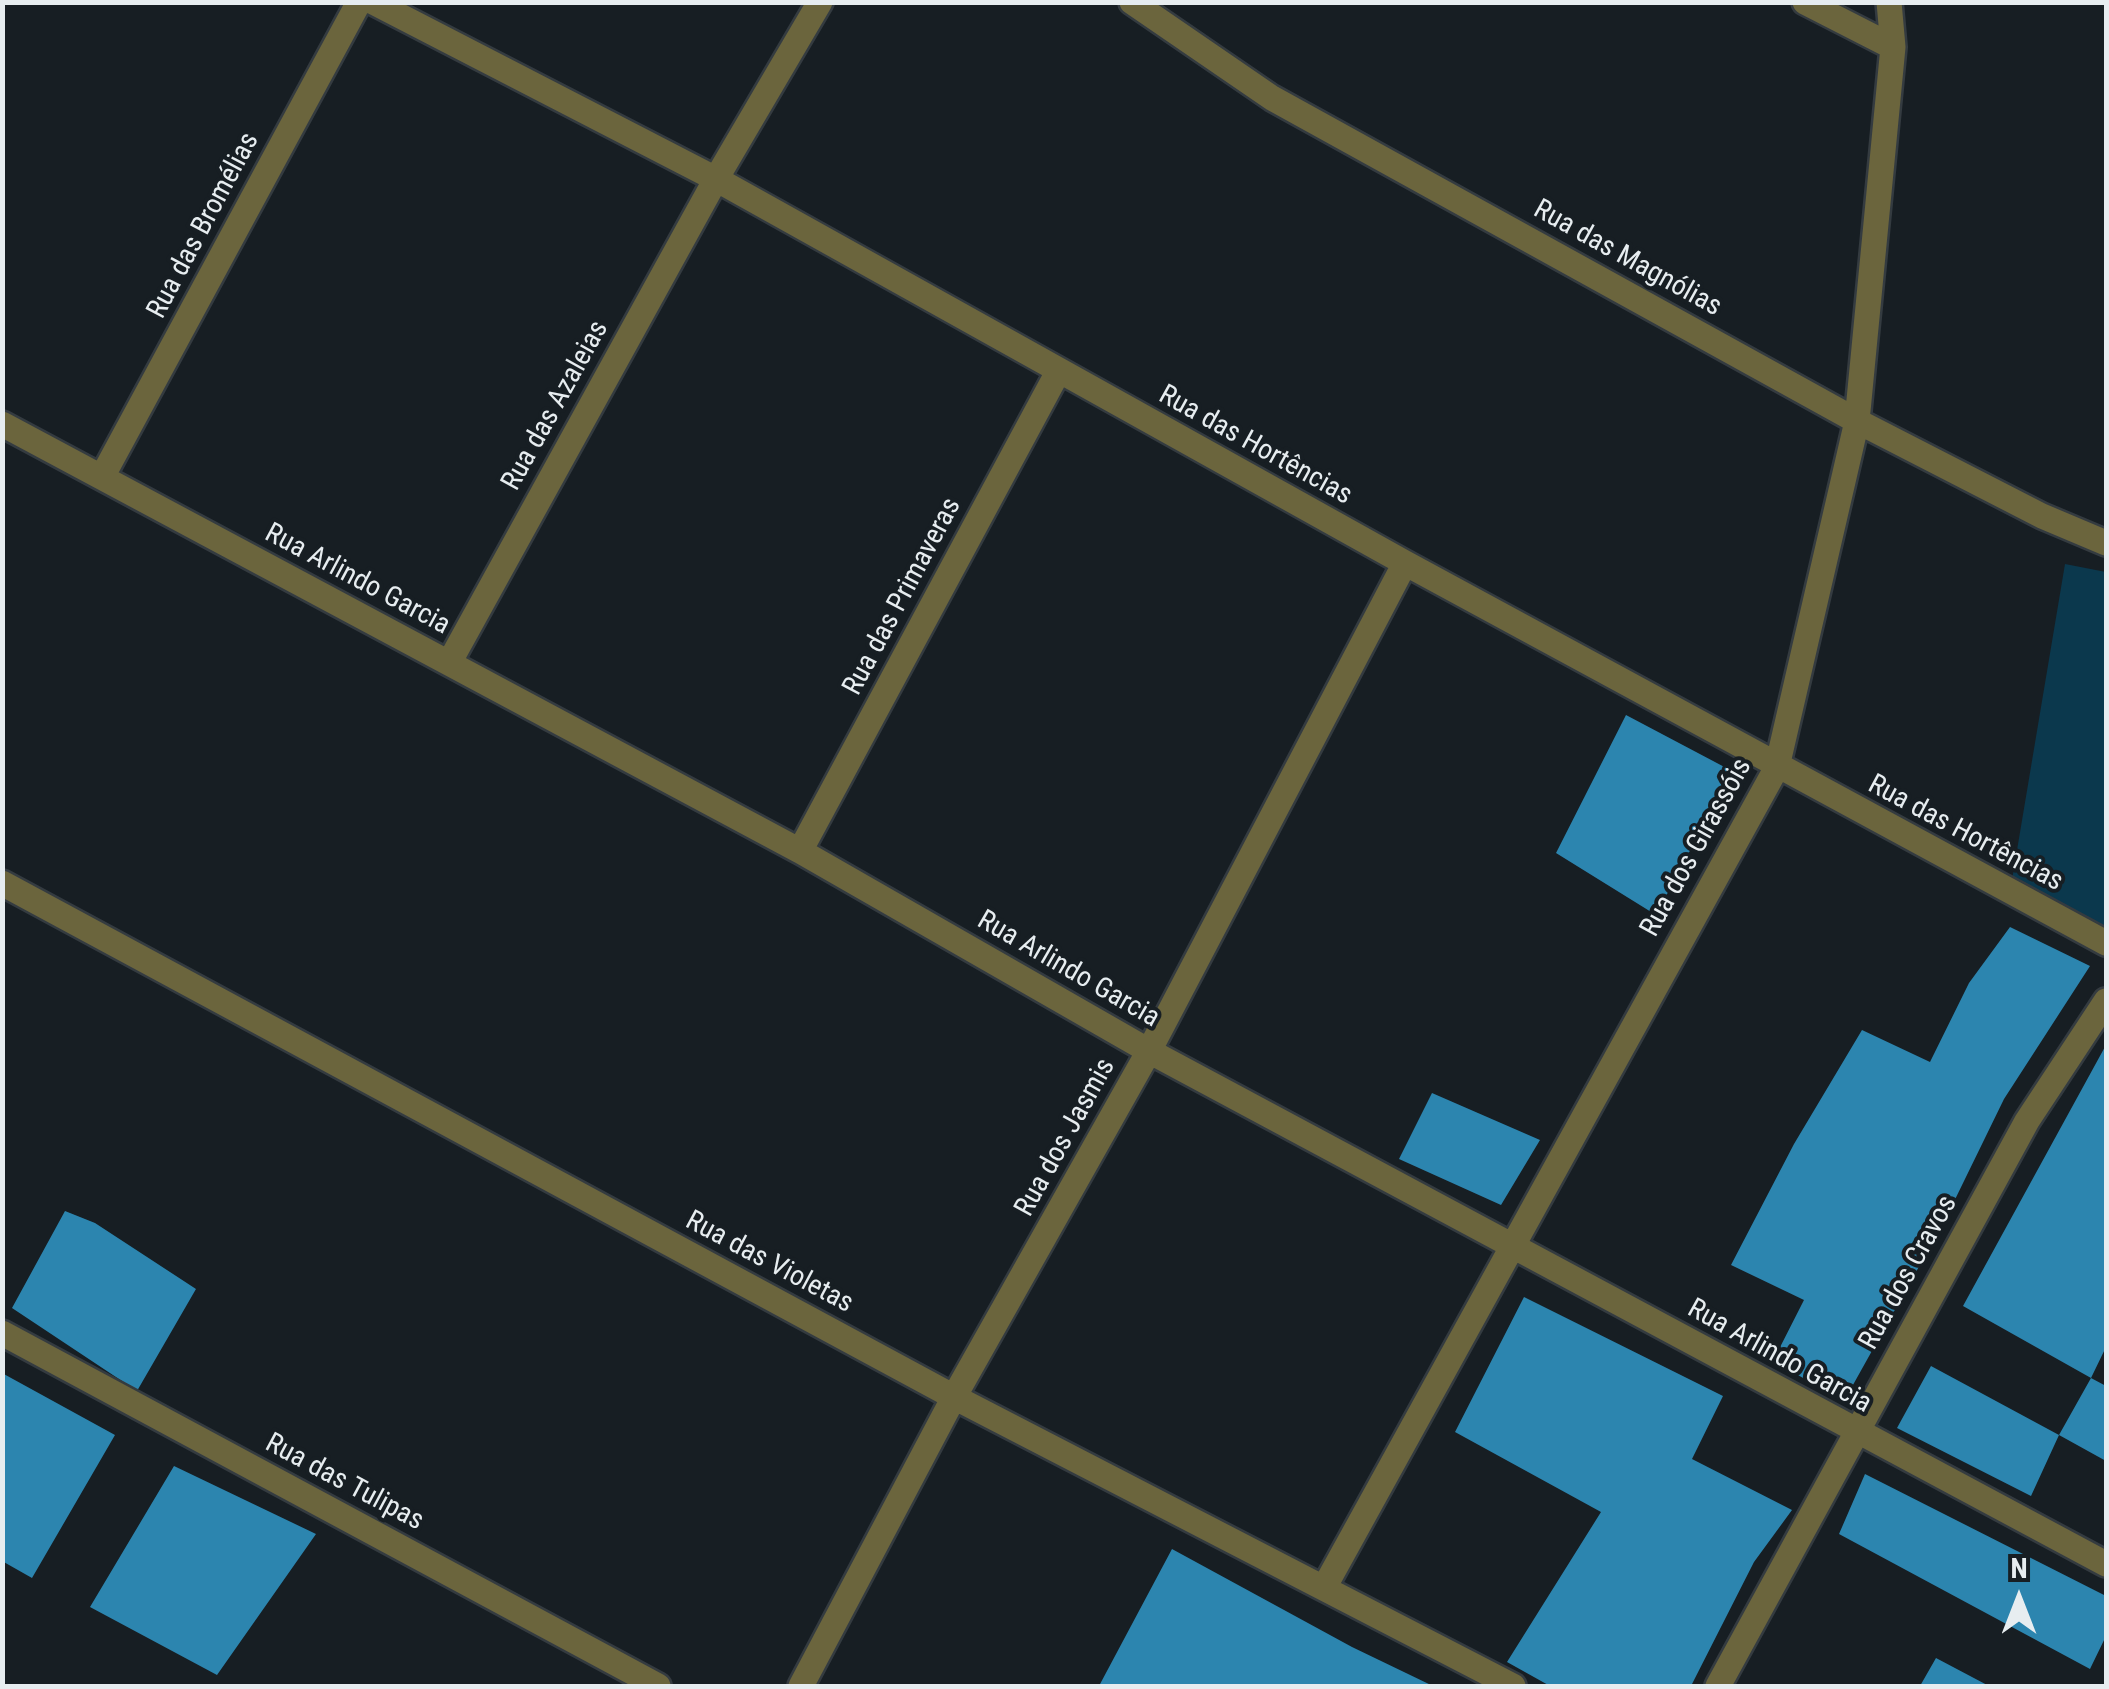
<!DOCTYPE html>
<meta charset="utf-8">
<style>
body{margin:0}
#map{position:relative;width:2109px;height:1689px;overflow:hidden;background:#171e23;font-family:"Roboto Condensed",sans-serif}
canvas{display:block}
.frame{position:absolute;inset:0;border:5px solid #e7edf0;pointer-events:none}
.north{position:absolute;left:1969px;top:1549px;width:100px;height:100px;-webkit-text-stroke:8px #171e23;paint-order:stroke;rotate:0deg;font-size:28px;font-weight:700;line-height:40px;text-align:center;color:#e7edf0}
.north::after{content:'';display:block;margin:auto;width:35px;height:45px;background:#e7edf0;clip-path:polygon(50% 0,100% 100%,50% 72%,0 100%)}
</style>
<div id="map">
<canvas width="2109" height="1689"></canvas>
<div class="frame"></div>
<div class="north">N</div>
</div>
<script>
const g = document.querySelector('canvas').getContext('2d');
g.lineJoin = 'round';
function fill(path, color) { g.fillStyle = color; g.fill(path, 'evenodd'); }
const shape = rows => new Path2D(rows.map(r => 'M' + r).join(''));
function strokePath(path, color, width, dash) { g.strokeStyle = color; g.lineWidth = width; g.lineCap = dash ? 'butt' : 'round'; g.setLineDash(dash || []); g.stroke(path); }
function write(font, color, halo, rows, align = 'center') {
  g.font = font + ' "Roboto Condensed",sans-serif'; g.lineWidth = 8; g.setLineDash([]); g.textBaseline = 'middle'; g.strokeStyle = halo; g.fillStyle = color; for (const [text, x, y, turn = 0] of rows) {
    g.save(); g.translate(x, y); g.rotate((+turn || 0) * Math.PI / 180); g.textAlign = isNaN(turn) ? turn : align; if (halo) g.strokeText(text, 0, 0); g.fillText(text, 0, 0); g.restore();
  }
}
fill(shape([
 [2065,564,2106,572,2106,932,2012,880]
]), '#0b384d');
fill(shape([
 [1626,715,1732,771,1656,915,1556,853],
 [2010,927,2090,966,2004,1099,1945,1220,1844,1401,1773,1361,1804,1300,1731,1265,1794,1144,1862,1030,1930,1062,1969,983],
 [2106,1045,2106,1347,2091,1378,1963,1306],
 [1432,1093,1540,1140,1501,1205,1399,1159],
 [65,1211,95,1223,196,1289,137,1391,12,1308],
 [1524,1297,1723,1396,1692,1459,1792,1510,1754,1562,1691,1686,1550,1686,1507,1662,1601,1512,1455,1432],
 [1931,1366,2059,1435,2031,1496,1897,1428],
 [2,1373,115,1435,32,1578,2,1561],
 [2091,1378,2106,1386,2106,1461,2059,1435],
 [174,1466,316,1534,217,1675,90,1607],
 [1865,1474,2106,1596,2106,1636,2090,1669,1839,1534],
 [1172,1549,1352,1647,1433,1686,1099,1686],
 [1936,1658,1989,1686,1920,1686]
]), '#2c85af');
const minor = shape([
 [373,2,716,179,1405,563,2106,943],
 [1132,2,1272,98,1857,421,2042,516,2106,543],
 [1805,2,1893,47],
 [2,424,800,851,1149,1051,2106,1564],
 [102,477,359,2],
 [449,663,716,179,820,2],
 [800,851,1058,372],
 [2,883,954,1397,1513,1686],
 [2,1333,658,1686],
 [1325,1586,1777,767,1857,421,1893,47,1889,2],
 [801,1686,954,1397,1149,1051,1405,563],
 [1718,1686,2027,1121,2106,1001]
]);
strokePath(minor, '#343b40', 30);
strokePath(minor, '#6b653d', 25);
write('28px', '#e7edf0', '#171e23', [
 ["Rua das Bromélias",204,226,-62],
 ["Rua das Magnólias",1627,259,29],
 ["Rua das Azaleias",556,406,-61],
 ["Rua das Hortências",1255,446,29],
 ["Rua Arlindo Garcia",357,580,28],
 ["Rua das Primaveras",903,597,-62],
 ["Rua das Hortências",1965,834,28],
 ["Rua dos Girassóis",1697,848,-61],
 ["Rua Arlindo Garcia",1068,970,30],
 ["Rua dos Jasmis",1066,1138,-61],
 ["Rua das Violetas",769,1263,28],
 ["Rua dos Cravos",1909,1273,-61],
 ["Rua Arlindo Garcia",1779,1357,29],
 ["Rua das Tulipas",344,1483,28]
]);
</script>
